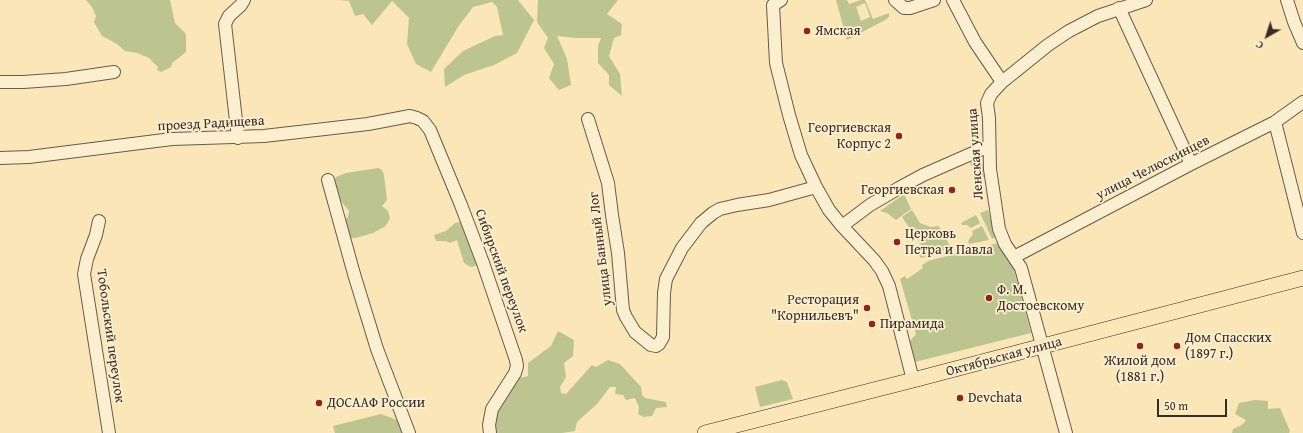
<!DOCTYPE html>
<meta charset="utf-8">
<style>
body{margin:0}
#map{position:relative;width:1303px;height:433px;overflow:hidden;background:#fae6b7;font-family:"Gentium Book Plus",serif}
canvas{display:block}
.north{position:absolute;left:1247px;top:16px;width:40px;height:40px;-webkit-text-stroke:3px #fcefd0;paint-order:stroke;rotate:219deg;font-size:11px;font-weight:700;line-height:16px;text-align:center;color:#372c26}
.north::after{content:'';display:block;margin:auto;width:14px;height:18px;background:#372c26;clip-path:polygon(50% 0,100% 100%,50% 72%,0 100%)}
.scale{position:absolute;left:1157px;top:399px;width:70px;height:18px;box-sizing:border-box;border:2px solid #372c26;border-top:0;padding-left:5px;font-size:12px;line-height:14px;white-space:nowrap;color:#372c26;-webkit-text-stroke:3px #fcefd0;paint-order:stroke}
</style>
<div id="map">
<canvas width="1303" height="433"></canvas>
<div class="north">С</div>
<div class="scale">50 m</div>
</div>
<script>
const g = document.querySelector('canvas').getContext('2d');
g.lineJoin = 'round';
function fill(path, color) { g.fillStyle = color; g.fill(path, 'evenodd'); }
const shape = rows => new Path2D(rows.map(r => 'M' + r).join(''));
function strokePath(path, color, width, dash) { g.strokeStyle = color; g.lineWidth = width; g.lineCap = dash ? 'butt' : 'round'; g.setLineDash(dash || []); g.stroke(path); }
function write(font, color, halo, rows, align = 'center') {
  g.font = font + ' "Gentium Book Plus",serif'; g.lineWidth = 3.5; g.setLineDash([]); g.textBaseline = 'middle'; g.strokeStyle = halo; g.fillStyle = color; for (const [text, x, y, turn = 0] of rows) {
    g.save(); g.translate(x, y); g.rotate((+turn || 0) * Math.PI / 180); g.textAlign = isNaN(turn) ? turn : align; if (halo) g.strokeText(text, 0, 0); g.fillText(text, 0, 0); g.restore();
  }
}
fill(shape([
 [86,0,170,0,175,23,186,34,186,52,172,63,171,67,161,72,157,70,158,67,149,58,137,53,125,51,117,44,102,36,94,22,96,16,92,7],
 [339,0,518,0,534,20,517,53,494,65,464,75,445,87,444,69,463,51,495,36,503,35,497,7,492,2,473,7,458,27,431,72,416,64,407,44,409,18,392,1,372,25,363,14,355,16,349,1],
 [538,0,618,0,607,14,622,24,621,35,614,38,609,56,620,74,622,96,609,85,609,75,598,63,598,46,601,38,575,38,557,36,567,59,571,85,559,90,549,78,554,64,544,48,548,38,537,22],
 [836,0,847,0,849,4,861,0,865,0,873,19,889,13,889,16,887,19,847,40],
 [865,3,870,17,861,21,856,7],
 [979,159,982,162,984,177,978,179,970,163],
 [378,168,382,170,384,175,387,200,382,206,388,211,390,218,387,224,384,227,373,233,356,238,352,238,348,236,343,221,348,217,349,211,336,195,332,182,336,177,346,173],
 [904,194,911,209,896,220,887,213,880,211],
 [912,210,920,223,931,227,938,226,941,229,951,248,921,258,916,251,922,246,902,217],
 [988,210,996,237,992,239,980,213],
 [976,215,980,223,971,228,967,225,962,225,961,223],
 [463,221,469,243,479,265,471,267,464,263,457,240,450,243,446,241,436,241,434,235,446,231,455,223],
 [982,226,989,240,969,244,968,241,973,234,972,231],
 [998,243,1001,249,1013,266,1031,333,915,362,910,341,916,334,900,279,905,276,907,279,923,268,922,265,928,261],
 [558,331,574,340,573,356,564,363,566,377,560,387,561,393,566,394,592,365,596,367,608,360,620,364,641,387,642,395,645,398,666,402,667,407,656,408,652,416,643,417,638,414,639,407,635,398,626,400,623,395,615,394,616,387,610,387,597,404,577,422,575,431,562,433,494,433,492,419,519,378,528,376,528,363,551,346],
 [782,380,787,382,793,399,760,407,755,387],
 [1255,400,1268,401,1268,409,1280,408,1290,431,1289,433,1232,433,1233,429,1242,425,1246,420,1235,414,1239,403],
 [381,414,400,421,404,433,335,433,333,426]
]), '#bcc58f');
const minor = shape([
 [781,0,773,5,776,63,789,115,801,155,816,187,829,210,842,226,874,260,882,271,889,286,913,380],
 [895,0,904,8,910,8,934,0],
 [953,0,975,42,1002,82],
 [1287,0,1294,22,1303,43],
 [1119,8,1191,164],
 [0,82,23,82,66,79,114,72],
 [588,119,608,183,612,215,618,253,623,310,626,317,635,332,651,345,656,346,659,344,663,337,664,293,666,279,682,248,701,223,713,213,720,209,737,205,769,200,816,187],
 [1275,122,1303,233],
 [238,138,225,24,229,16,241,5,244,0],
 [0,158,29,157,172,139,264,136,368,124,410,116,417,118,423,121,430,130,461,205,483,263,516,360,517,366,515,373,492,409,489,425,490,433],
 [328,180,354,274,377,349,409,433],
 [99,221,96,235,87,259,84,274,109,433],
 [842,226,870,205,899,188,923,175,989,146],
 [1014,257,1191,164,1275,122,1303,102],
 [1066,433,1021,268,1005,244,999,229,990,169,989,118,987,103,991,94,1002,82,1048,45,1069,31,1098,16,1146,0]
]);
const major = shape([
 [705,433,913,380,1303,278]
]);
strokePath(minor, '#685a4a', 14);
strokePath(major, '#372c26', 16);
strokePath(minor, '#fcefd0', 12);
strokePath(major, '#fae6b7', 15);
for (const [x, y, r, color] of [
 [807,31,4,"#8f2418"],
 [899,136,4,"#8f2418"],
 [952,190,4,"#8f2418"],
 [897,242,4,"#8f2418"],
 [989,298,4,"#8f2418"],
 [867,308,4,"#8f2418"],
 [872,324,4,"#8f2418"],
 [1140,346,4,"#8f2418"],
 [1177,346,4,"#8f2418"],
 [960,398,4,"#8f2418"],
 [319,403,4,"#8f2418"]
]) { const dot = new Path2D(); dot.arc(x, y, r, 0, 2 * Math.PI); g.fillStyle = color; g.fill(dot); strokePath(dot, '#fcefd0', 1.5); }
write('14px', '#372c26', '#fcefd0', [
 ["Ямская",815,31],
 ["Георгиевская",891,128,"right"],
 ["Корпус 2",891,144,"right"],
 ["Георгиевская",944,190,"right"],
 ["Церковь",905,234],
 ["Петра и Павла",905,250],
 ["Ф. М.",997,290],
 ["Достоевскому",997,306],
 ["Ресторация",859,300,"right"],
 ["\"Корнильевъ\"",859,316,"right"],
 ["Пирамида",880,324],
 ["Дом Спасских",1185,338],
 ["(1897 г.)",1185,354],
 ["Жилой дом",1140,361,"center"],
 ["(1881 г.)",1140,377,"center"],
 ["Devchata",968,398],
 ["ДОСААФ России",327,403]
], 'left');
write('14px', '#372c26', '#fcefd0', [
 ["проезд Радищева",211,124,-3],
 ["Ленская улица",976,154,-94],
 ["улица Челюскинцев",1153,168,-27],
 ["улица Банный Лог",601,249,-97],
 ["Сибирский переулок",501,271,70],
 ["Тобольский переулок",110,336,82],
 ["Октябрьская улица",1004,357,-15]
]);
</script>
